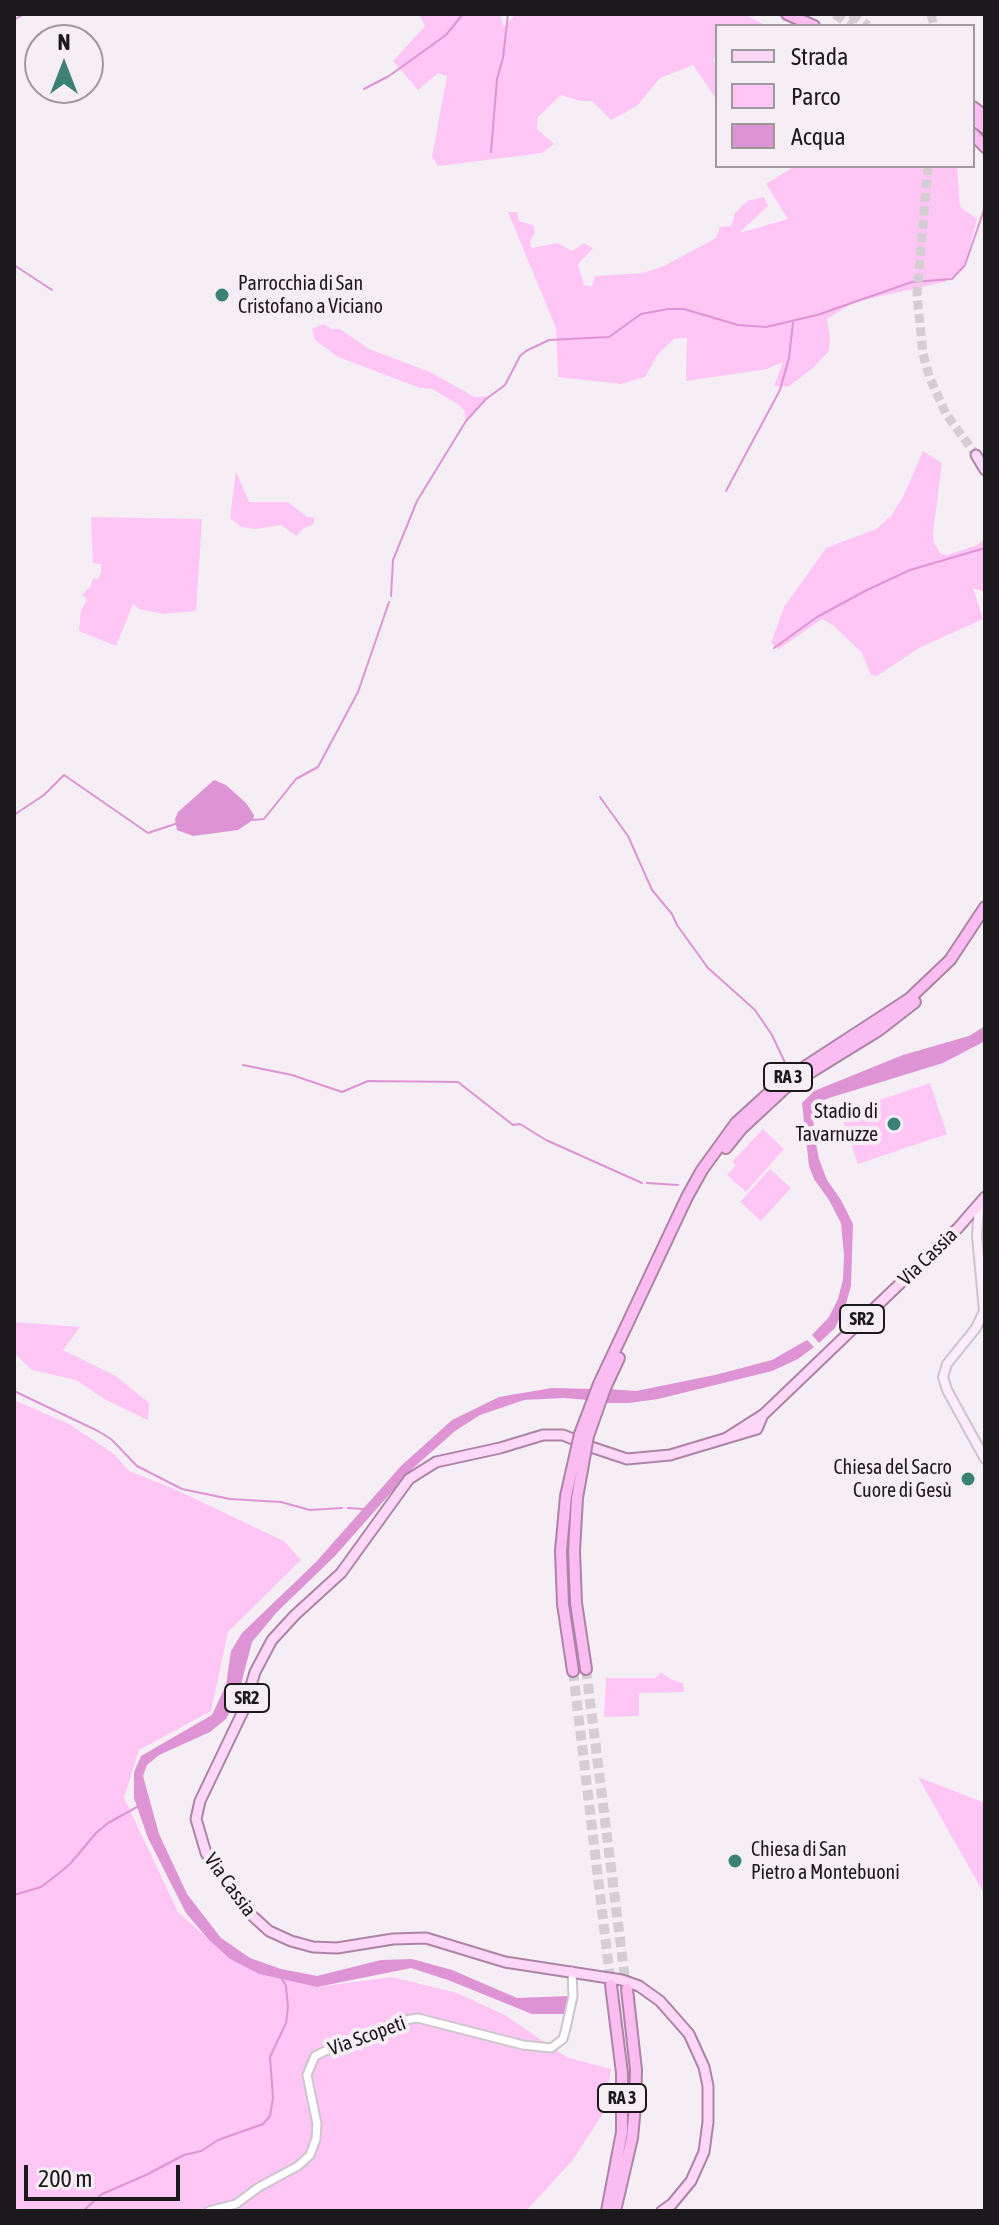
<!DOCTYPE html>
<meta charset="utf-8">
<style>
body{margin:0}
#map{position:relative;width:999px;height:2225px;overflow:hidden;background:#f5eef4;font-family:"Asap Condensed",sans-serif}
canvas{display:block}
.frame{position:absolute;inset:0;border:16px solid #1b191b;pointer-events:none}
.legend{position:absolute;left:715px;top:24px;width:260px;height:144px;box-sizing:border-box;background:#f5eef4;border:2px solid #9e999d;margin:0;padding:10px 14px;list-style:none;font-size:24px;color:#1b191b}
.legend li{display:flex;align-items:center;gap:16px;height:40px}
.legend b{width:40px;border:2px solid #9e999d}
.north{position:absolute;left:24px;top:24px;width:80px;height:80px;box-sizing:border-box;background:#f5eef4;border:2px solid #9e999d;border-radius:50%;rotate:0deg;font-size:22px;font-weight:700;line-height:32px;text-align:center;color:#1b191b}
.north::after{content:'';display:block;margin:auto;width:28px;height:36px;background:#3c8176;clip-path:polygon(50% 0,100% 100%,50% 72%,0 100%)}
.scale{position:absolute;left:24px;top:2165px;width:156px;height:36px;box-sizing:border-box;border:4px solid #1b191b;border-top:0;padding-left:10px;font-size:24px;line-height:28px;white-space:nowrap;color:#1b191b;-webkit-text-stroke:6px #f5eef4;paint-order:stroke}
</style>
<div id="map">
<canvas width="999" height="2225"></canvas>
<div class="frame"></div>
<ul class="legend">
<li><b style="height:10px;background:#fdd7f7"></b>Strada</li>
<li><b style="height:22px;background:#fdc6f5"></b>Parco</li>
<li><b style="height:22px;background:#de93d4"></b>Acqua</li>
</ul>
<div class="north">N</div>
<div class="scale">200 m</div>
</div>
<script>
const g = document.querySelector('canvas').getContext('2d');
g.lineJoin = 'round';
function fill(path, color) { g.fillStyle = color; g.fill(path, 'evenodd'); }
const shape = rows => new Path2D(rows.map(r => 'M' + r).join(''));
function strokePath(path, color, width, dash) { g.strokeStyle = color; g.lineWidth = width; g.lineCap = dash ? 'butt' : 'round'; g.setLineDash(dash || []); g.stroke(path); }
function write(font, color, halo, rows, align = 'center') {
  g.font = font + ' "Asap Condensed",sans-serif'; g.lineWidth = 8; g.setLineDash([]); g.textBaseline = 'middle'; g.strokeStyle = halo; g.fillStyle = color; for (const [text, x, y, turn = 0] of rows) {
    g.save(); g.translate(x, y); g.rotate((+turn || 0) * Math.PI / 180); g.textAlign = isNaN(turn) ? turn : align; if (halo) g.strokeText(text, 0, 0); g.fillText(text, 0, 0); g.restore();
  }
}
fill(shape([
 [419,14,500,14,504,27,516,14,744,14,767,26,717,26,717,57,713,59,717,67,717,100,693,65,660,78,637,106,611,120,592,101,580,101,561,95,538,117,537,129,554,144,542,153,438,166,432,157,447,76,438,73,418,90,393,61,425,26],
 [795,166,957,166,960,207,977,219,964,269,944,282,854,302,827,319,830,336,829,351,813,368,788,387,774,386,783,362,767,369,686,381,687,338,674,339,658,354,645,377,621,384,558,377,556,328,508,212,517,212,519,221,533,225,535,232,530,242,532,248,558,243,572,251,584,243,593,248,578,264,584,285,592,286,595,276,643,273,664,266,716,238,720,227,731,226,735,213,747,201,764,197,768,206,739,233,788,219,766,184],
 [323,324,332,329,340,329,369,349,430,372,475,397,490,396,466,421,464,410,458,404,432,389,420,388,338,357,315,340,312,329],
 [923,451,942,463,933,533,934,543,941,554,948,555,977,545,985,538,985,592,973,588,983,619,919,648,877,676,871,675,862,653,834,626,822,619,779,649,771,643,784,607,826,548,876,529,891,516,903,497],
 [236,471,249,502,288,502,306,516,314,518,314,524,304,528,296,536,281,525,256,529,241,527,230,518],
 [91,517,202,519,196,611,163,614,139,609,133,604,116,646,79,631,81,611,87,599,82,595,90,587,93,578,98,579,101,573,101,564,93,563],
 [930,1083,947,1134,858,1164,840,1113],
 [763,1129,784,1149,746,1192,727,1175,736,1165,732,1162],
 [770,1169,791,1188,761,1221,740,1202],
 [14,1322,80,1327,63,1350,116,1376,149,1403,148,1420,106,1400,76,1380,32,1370,14,1353],
 [14,1400,69,1424,114,1454,129,1471,172,1488,284,1541,301,1560,228,1632,211,1711,139,1750,124,1798,178,1912,230,1959,259,1974,317,1987,392,1977,457,1993,505,2015,566,2057,611,2069,603,2113,573,2160,526,2211,14,2211],
 [661,1672,670,1679,683,1683,684,1692,639,1693,639,1716,604,1717,606,1678,655,1678],
 [918,1777,985,1803,985,1895,961,1853]
]), '#fdc6f5');
fill(shape([
 [214,780,226,785,246,803,254,815,253,820,238,830,193,836,177,830,175,819,178,812],
 [985,1026,985,1041,943,1063,829,1098,819,1102,813,1110,814,1134,819,1159,827,1180,841,1200,853,1224,851,1286,845,1307,835,1328,819,1343,812,1335,829,1317,838,1299,843,1279,844,1255,841,1223,829,1200,814,1179,809,1166,802,1103,814,1091,903,1055,969,1036],
 [807,1340,814,1347,798,1359,772,1371,658,1399,629,1403,603,1403,609,1389,636,1391,715,1375,772,1360],
 [552,1388,594,1389,589,1400,563,1398,524,1400,480,1415,455,1431,411,1470,335,1556,277,1612,252,1642,238,1696,226,1719,210,1732,159,1755,147,1765,143,1776,159,1834,187,1894,221,1938,250,1958,281,1969,317,1976,381,1960,412,1959,452,1970,517,1998,570,1996,564,2014,532,2014,448,1980,411,1968,317,1987,259,1974,230,1959,209,1940,186,1913,148,1838,134,1798,134,1772,141,1756,212,1715,226,1685,231,1651,242,1633,316,1562,401,1466,452,1420,499,1397]
]), '#de93d4');
strokePath(shape([
 [14,20,24,14],
 [364,89,389,76,446,35,463,14],
 [491,152,497,79,503,58,508,14],
 [14,265,52,290],
 [726,491,780,390,789,358,793,323],
 [391,596,393,560,417,501,466,421,486,399,505,385,520,356,526,351,549,340,609,337,641,314,668,309,684,309,738,325,766,327,817,315,912,282,952,279,965,265,985,207],
 [774,648,817,617,867,590,910,570,985,548],
 [600,797,628,836,652,890,672,914,677,925,708,968,755,1010,772,1035,789,1071],
 [14,815,44,795,64,775,148,833,178,823],
 [253,820,264,819,296,779,318,767,358,692,389,602],
 [243,1065,292,1075,342,1092,368,1081,458,1082,513,1125,520,1124,546,1140,642,1183],
 [647,1183,678,1185],
 [14,1391,98,1431,111,1439,137,1466,182,1489,230,1499,281,1502,310,1510,342,1508],
 [348,1508,363,1509],
 [14,1895,41,1887,58,1874,70,1864,96,1833,108,1823,137,1807],
 [83,2211,102,2194,146,2175,184,2155,201,2151,218,2140,263,2124,270,2116,273,2098,270,2057,286,2023,288,2007,286,1986,282,1979]
]), '#de93d4', 2);
strokePath(shape([
 [931,14,934,26],
 [928,166,917,295,923,354,929,376,946,414,976,455]
]), '#d4ced3', 9, [9, 4.5]);
strokePath(shape([
 [835,14,852,26],
 [851,14,868,26],
 [586,1669,626,1987],
 [573,1671,611,1985]
]), '#d4ced3', 10, [10, 5]);
const tertiary = shape([
 [209,2211,236,2204,259,2187,298,2166,310,2155,316,2139,317,2124,307,2075,315,2056,342,2043,360,2040,398,2021,418,2018,523,2045,551,2048,563,2039,566,2028,573,1996,572,1971]
]);
const secondary = shape([
 [979,1205,977,1236,984,1311,976,1328,947,1364,943,1377,947,1390,985,1459]
]);
const primary = shape([
 [976,455,985,470],
 [728,1437,764,1414,958,1228,985,1197],
 [575,1440,563,1435,543,1435,500,1448,436,1462,409,1479,341,1573,295,1615,272,1640,255,1672,244,1709,200,1801,196,1819,206,1853,247,1911,269,1931,291,1941,313,1947,337,1948,393,1939,426,1938,505,1962,622,1980,639,1986,660,2001,689,2034,704,2067,708,2086,708,2122,704,2152,691,2181,672,2204,662,2211],
 [591,1447,627,1459,670,1455,757,1429,762,1417]
]);
const motorway = shape([
 [787,14,814,26],
 [973,107,985,116],
 [973,119,985,128],
 [973,134,985,147],
 [726,1148,742,1128,785,1088,879,1030,915,1002],
 [599,1384,687,1197,702,1170,736,1123,780,1083,909,999,950,960,985,907],
 [605,1388,619,1358],
 [576,1603,586,1669],
 [563,1604,573,1671],
 [607,2211,622,2132,622,2073,611,1985],
 [615,2211,632,2138,635,2106,636,2070,627,1989]
]);
strokePath(tertiary, '#ccc5cb', 11);
strokePath(secondary, '#ccc5cb', 12);
strokePath(primary, '#ad83a6', 13);
strokePath(motorway, '#ad83a6', 14);
strokePath(tertiary, '#fff', 7);
strokePath(secondary, '#feebfb', 8);
strokePath(primary, '#fdd7f7', 9);
strokePath(motorway, '#fbbcf1', 10);
const motorwayBridge = shape([
 [576,1603,574,1551,577,1498,588,1436,605,1388],
 [563,1604,561,1551,566,1496,580,1434,599,1384]
]);
strokePath(motorwayBridge, '#ad83a6', 14, []);
strokePath(motorwayBridge, '#fbbcf1', 10);
for (const [x, y, r, color] of [
 [222,295,8,"#3c8176"],
 [894,1124,8,"#3c8176"],
 [968,1479,8,"#3c8176"],
 [735,1861,8,"#3c8176"]
]) { const dot = new Path2D(); dot.arc(x, y, r, 0, 2 * Math.PI); g.fillStyle = color; g.fill(dot); strokePath(dot, '#f5eef4', 3); }
for (const [x, y, w] of [
 [788,1077,48],
 [862,1319,44],
 [247,1698,44],
 [622,2098,48]
]) { const box = new Path2D(); box.roundRect(x - w / 2, y - 14, w, 28, 6); g.fillStyle = '#f5eef4'; g.fill(box); strokePath(box, '#1b191b', 2); }
write('bold 18px', '#1b191b', null, [
 ["RA 3",788,1077],
 ["SR2",862,1319],
 ["SR2",247,1698],
 ["RA 3",622,2098]
]);
write('20px', '#1b191b', '#f5eef4', [
 ["Parrocchia di San",238,284],
 ["Cristofano a Viciano",238,307],
 ["Stadio di",878,1112,"right"],
 ["Tavarnuzze",878,1135,"right"],
 ["Chiesa del Sacro",952,1468,"right"],
 ["Cuore di Gesù",952,1491,"right"],
 ["Chiesa di San",751,1850],
 ["Pietro a Montebuoni",751,1873]
], 'left');
write('20px', '#1b191b', '#f5eef4', [
 ["Via Cassia",928,1257,-44],
 ["Via Cassia",230,1885,54],
 ["Via Scopeti",367,2036,-20]
]);
</script>
